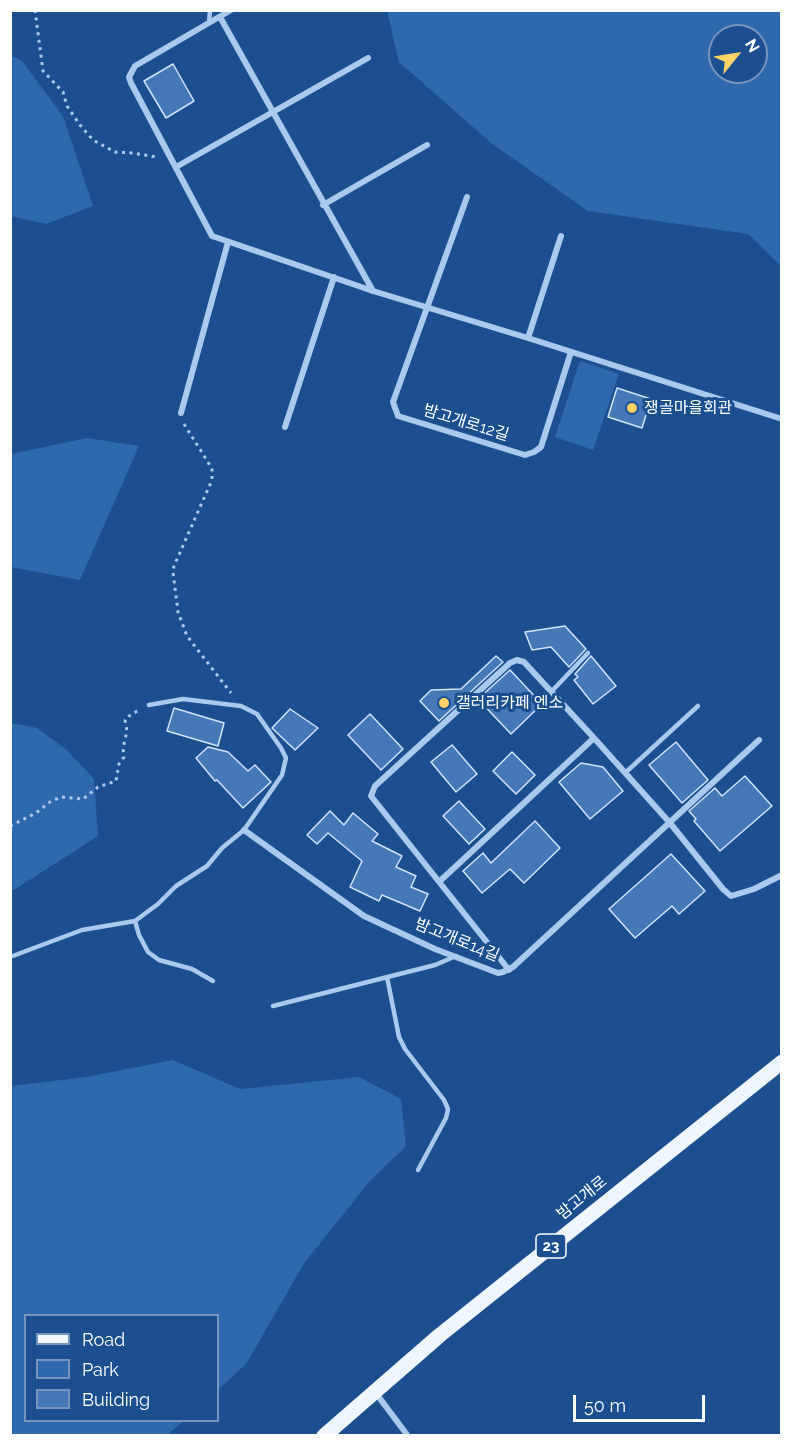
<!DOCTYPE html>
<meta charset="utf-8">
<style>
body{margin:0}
#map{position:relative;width:792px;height:1446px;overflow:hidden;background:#1b4f8f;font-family:Raleway,sans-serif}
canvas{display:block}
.frame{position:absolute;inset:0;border:12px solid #fff;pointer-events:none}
.legend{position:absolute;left:24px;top:1314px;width:195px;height:108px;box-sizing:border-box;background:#1b4f8f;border:2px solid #7695bc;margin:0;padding:8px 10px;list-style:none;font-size:18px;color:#fff}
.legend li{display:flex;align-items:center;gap:12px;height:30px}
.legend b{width:30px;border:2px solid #7695bc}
.north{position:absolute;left:708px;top:24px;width:60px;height:60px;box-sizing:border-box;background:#1b4f8f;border:2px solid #7695bc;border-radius:50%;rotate:60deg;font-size:16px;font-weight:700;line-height:24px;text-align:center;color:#fff}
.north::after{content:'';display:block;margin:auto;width:21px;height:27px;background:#ffd166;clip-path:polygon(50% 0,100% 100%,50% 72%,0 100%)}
.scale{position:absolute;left:573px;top:1395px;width:132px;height:27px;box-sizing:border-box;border:3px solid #fff;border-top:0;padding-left:8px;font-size:18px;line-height:21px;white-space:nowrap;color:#fff;-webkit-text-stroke:4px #1b4f8f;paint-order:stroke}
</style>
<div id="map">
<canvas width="792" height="1446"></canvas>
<div class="frame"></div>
<ul class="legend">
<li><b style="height:8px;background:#f0f6ff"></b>Road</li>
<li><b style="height:16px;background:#2e69ad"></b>Park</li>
<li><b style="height:16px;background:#4478b7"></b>Building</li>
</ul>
<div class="north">N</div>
<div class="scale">50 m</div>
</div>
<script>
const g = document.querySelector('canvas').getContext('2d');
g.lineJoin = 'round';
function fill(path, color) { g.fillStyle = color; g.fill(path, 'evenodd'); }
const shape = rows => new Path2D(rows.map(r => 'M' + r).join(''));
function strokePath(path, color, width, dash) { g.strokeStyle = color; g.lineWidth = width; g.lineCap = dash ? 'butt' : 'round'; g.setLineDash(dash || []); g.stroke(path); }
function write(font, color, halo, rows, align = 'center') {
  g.font = font + ' Raleway,"Noto Sans KR",sans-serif'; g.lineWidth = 6; g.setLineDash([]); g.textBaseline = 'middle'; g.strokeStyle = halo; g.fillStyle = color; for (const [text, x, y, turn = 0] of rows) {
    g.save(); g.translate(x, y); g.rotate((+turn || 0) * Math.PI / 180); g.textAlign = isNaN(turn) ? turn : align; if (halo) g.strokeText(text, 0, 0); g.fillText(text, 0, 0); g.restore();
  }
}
fill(shape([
 [387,11,781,11,781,266,748,234,588,211,491,143,399,62],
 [720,36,756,36,756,72,720,72],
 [10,55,22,61,63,116,93,206,46,224,11,216],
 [580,361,619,374,593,450,555,437],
 [87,438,139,446,80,580,11,567,11,454],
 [11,723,37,728,67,750,94,779,98,836,14,890,10,889],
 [173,1060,240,1089,359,1077,401,1099,406,1146,370,1181,305,1262,246,1364,218,1390,218,1316,26,1316,26,1420,184,1421,167,1435,11,1435,11,1086,86,1077]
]), '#2e69ad');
const building = shape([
 [173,64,194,101,166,118,144,81,173,64],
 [617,388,651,399,642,428,608,417,617,388],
 [565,626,586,649,569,667,551,647,532,650,525,632,565,626],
 [496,656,503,662,439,721,420,701,431,690,461,689,496,656],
 [591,656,616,686,593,704,574,680,578,677,575,674,591,656],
 [510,670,542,704,511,734,478,699,510,670],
 [174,708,224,723,218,746,167,731,174,708],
 [290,709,318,728,295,750,272,728,290,709],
 [370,714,403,749,381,770,348,735,370,714],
 [676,742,708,780,682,803,649,765,676,742],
 [452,745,477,774,456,792,431,762,452,745],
 [208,747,228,752,248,771,255,765,271,782,243,808,217,780,215,781,196,758,208,747],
 [512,752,535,775,516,794,493,771,512,752],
 [581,763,603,767,623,791,590,819,559,782,581,763],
 [745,776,772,806,720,851,694,821,696,819,689,811,715,788,722,796,745,776],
 [459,801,485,829,469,844,443,816,459,801],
 [330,811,344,825,353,813,378,834,372,841,402,856,396,867,416,876,411,887,428,894,420,911,382,895,379,901,350,887,362,861,328,833,317,844,307,835,330,811],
 [535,821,560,848,524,883,510,869,482,893,463,871,483,853,491,863,535,821],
 [671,854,705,891,679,914,672,906,635,938,609,909,671,854]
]);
fill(building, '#4478b7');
strokePath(building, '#cfe3fa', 1.5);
strokePath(shape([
 [35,10,43,71,63,92,67,106,80,125,93,140,115,152,133,153,156,157],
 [184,424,208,462,212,470,212,480,174,566,173,572,178,612,187,636,231,693],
 [10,826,36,813,50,802,61,797,83,799,98,787,116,781,119,764,124,757,123,748,127,731,125,720,129,716,139,710]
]), '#a9c9ee', 3, [3, 4.5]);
strokePath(shape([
 [209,23,210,10],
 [551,692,588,653],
 [625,773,698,706],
 [135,921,139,935,148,952,159,960,192,969,213,981],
 [10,957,82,930,135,921,158,904,176,886,207,866,222,848,244,830,282,775,286,758,281,748,257,714,241,706,183,699,149,705],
 [387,977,399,1037,405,1049,444,1100,448,1109,446,1118,418,1170],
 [273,1006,435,965,456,956]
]), '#a9c9ee', 4.5);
strokePath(shape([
 [231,10,135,66,129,77,131,83,212,236,373,291,528,338,782,419],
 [220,17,373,291],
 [176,167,368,58],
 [467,197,393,402,398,416,525,455,534,452,541,447,571,352],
 [323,205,427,145],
 [528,338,561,236],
 [181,413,228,242],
 [285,427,334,277],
 [244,830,364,916,435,949,498,973,503,972,513,967,759,740],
 [440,881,594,738],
 [509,970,371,796,375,786,510,663,517,660,524,662,594,738,670,823,723,889,731,896,754,889,782,875],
 [375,1392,408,1436]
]), '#a9c9ee', 6);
strokePath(shape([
 [324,1436,440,1335,782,1062]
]), '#f0f6ff', 15);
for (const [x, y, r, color] of [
 [632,408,6,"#ffd166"],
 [444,703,6,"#ffd166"]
]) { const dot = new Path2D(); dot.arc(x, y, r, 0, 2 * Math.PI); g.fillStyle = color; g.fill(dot); strokePath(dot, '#1b4f8f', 2); }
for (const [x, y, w] of [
 [551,1246,30]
]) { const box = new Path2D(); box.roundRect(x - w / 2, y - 12, w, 24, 4.5); g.fillStyle = '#1b4f8f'; g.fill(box); strokePath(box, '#fff', 1.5); }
write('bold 15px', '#fff', null, [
 ["23",551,1246]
]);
write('16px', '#fff', '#1b4f8f', [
 ["쟁골마을회관",644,408],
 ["갤러리카페 엔소",456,703]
], 'left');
write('16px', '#fff', '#1b4f8f', [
 ["밤고개로12길",466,423,17],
 ["밤고개로14길",457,940,22],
 ["밤고개로",582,1198,-39]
]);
</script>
